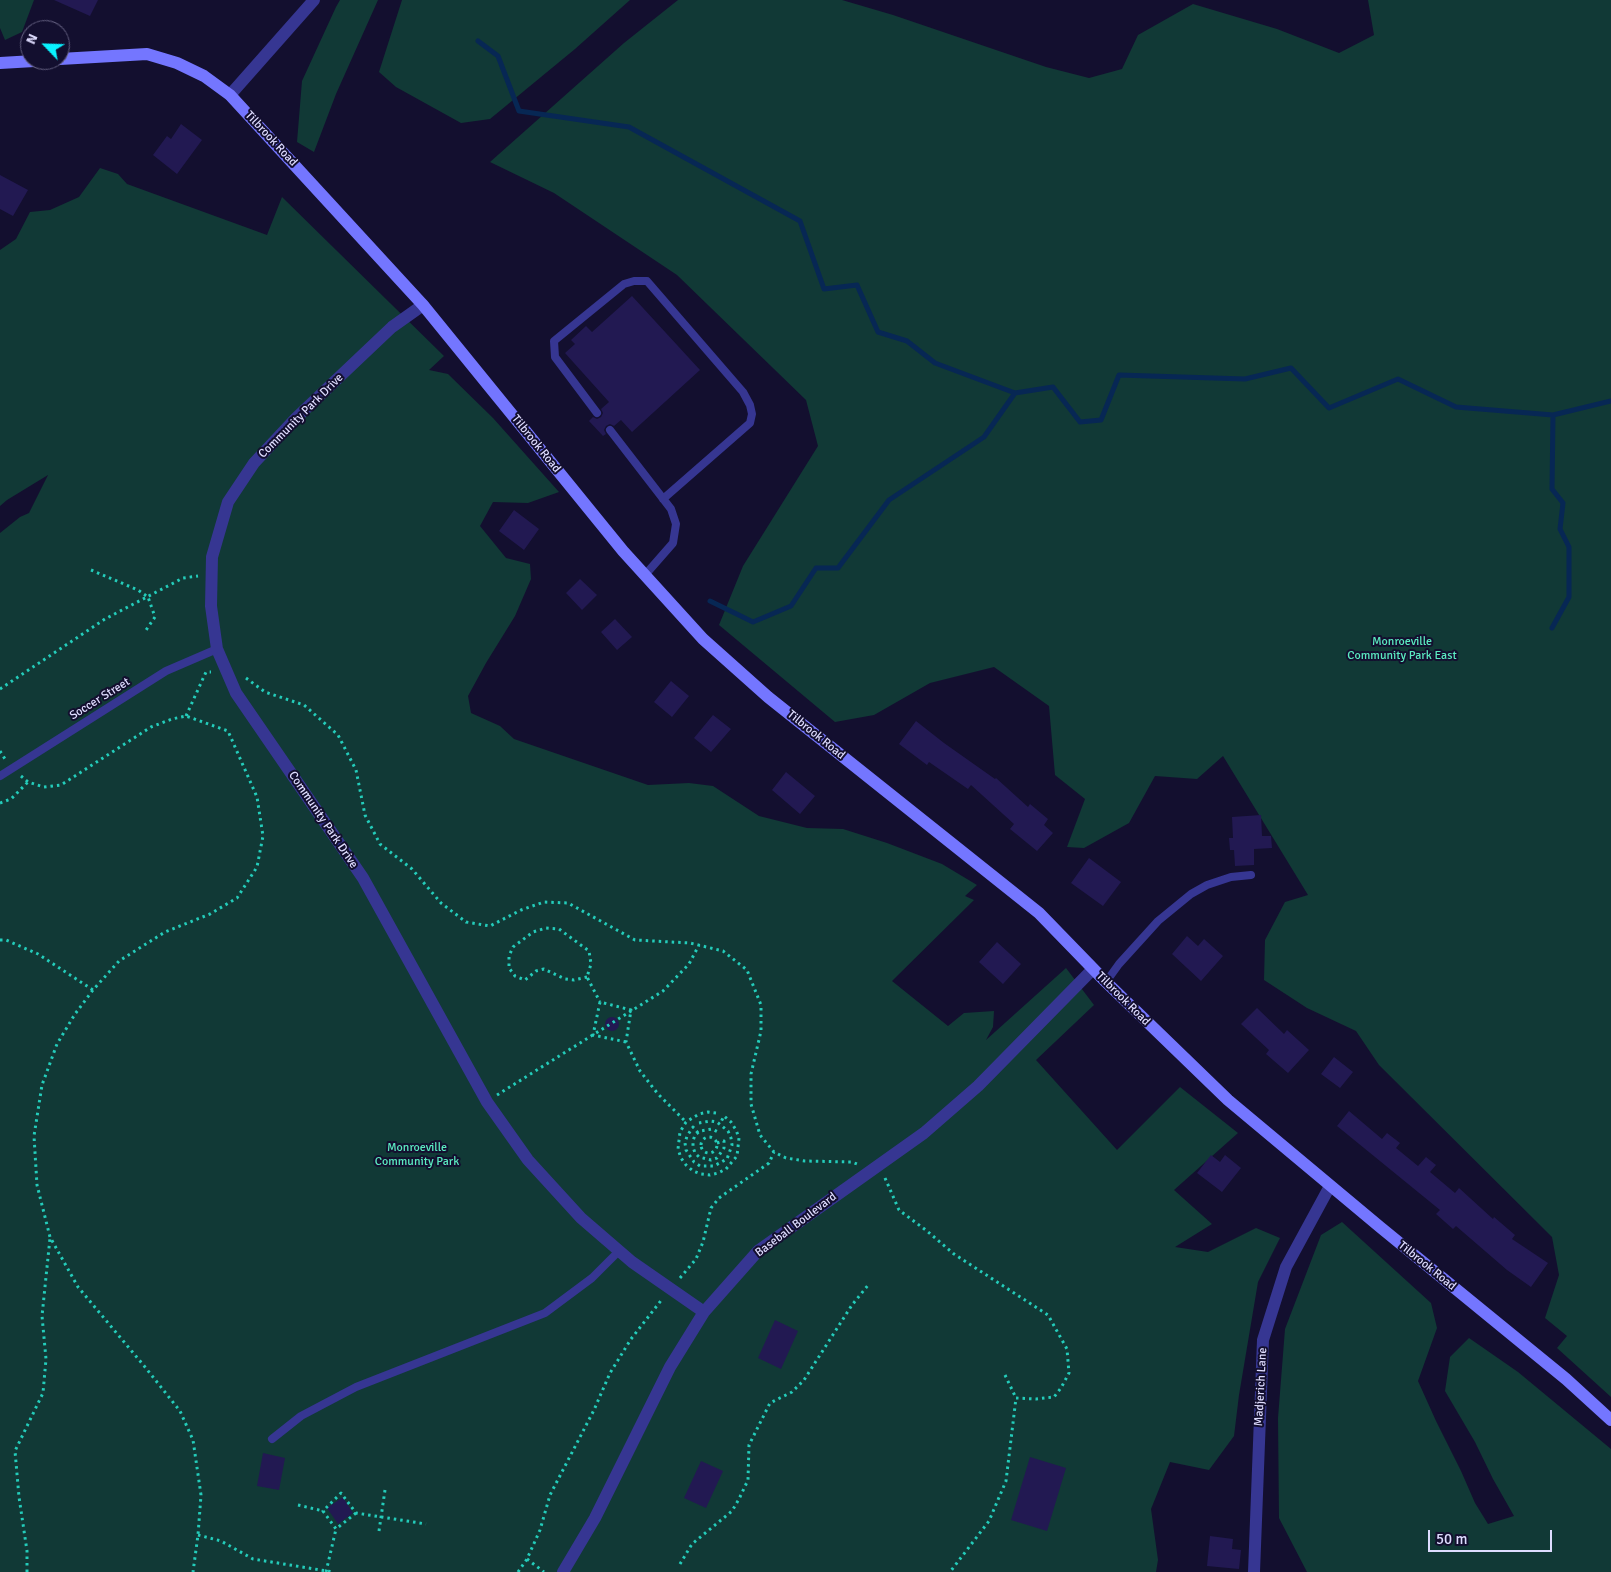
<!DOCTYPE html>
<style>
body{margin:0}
#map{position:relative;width:1611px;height:1572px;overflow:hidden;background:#130f2f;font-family:Signika,sans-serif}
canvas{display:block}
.north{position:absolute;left:20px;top:20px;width:50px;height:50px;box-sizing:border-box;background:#130f2f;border:1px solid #656182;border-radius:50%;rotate:294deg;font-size:14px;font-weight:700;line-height:20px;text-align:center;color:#dfddff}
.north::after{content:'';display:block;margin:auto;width:18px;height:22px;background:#09f2ff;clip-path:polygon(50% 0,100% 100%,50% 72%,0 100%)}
.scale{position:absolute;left:1428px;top:1530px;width:124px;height:22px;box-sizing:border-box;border:2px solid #dfddff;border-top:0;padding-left:6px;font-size:15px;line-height:18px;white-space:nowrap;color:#dfddff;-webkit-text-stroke:4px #130f2f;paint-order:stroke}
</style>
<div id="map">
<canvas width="1611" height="1572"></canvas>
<div class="north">N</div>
<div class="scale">50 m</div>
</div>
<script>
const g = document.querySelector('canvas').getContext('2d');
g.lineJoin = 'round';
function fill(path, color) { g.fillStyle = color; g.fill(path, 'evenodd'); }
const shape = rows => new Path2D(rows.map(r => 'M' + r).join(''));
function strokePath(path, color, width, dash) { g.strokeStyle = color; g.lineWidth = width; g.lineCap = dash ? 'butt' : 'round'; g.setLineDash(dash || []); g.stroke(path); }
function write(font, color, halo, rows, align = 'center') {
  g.font = font + ' Signika,sans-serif'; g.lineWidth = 4; g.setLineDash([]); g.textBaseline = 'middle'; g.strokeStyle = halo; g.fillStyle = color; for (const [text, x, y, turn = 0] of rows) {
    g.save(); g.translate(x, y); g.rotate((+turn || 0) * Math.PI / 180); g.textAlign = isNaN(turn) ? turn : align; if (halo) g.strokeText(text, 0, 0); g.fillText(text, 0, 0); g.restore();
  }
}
fill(shape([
 [0,0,34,0,22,32,5,40,0,28],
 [340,0,378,0,336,94,314,152,297,142,302,81,336,7],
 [402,0,630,0,575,49,490,119,461,123,396,87,379,72],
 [678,0,842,0,893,15,1046,67,1089,78,1122,69,1138,35,1193,4,1277,29,1339,53,1374,35,1368,0,1611,0,1611,1397,1557,1348,1567,1336,1545,1318,1559,1275,1552,1237,1379,1065,1356,1031,1307,1008,1264,980,1265,940,1285,902,1308,895,1223,756,1197,779,1155,776,1129,823,1084,848,1067,847,1085,799,1055,775,1049,706,994,667,930,683,874,715,835,722,719,625,743,566,818,446,806,400,677,275,554,193,490,162,624,43],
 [100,168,118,174,127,184,267,235,282,197,444,356,429,370,448,374,493,418,559,492,528,503,493,502,480,526,506,558,530,564,531,579,515,616,486,663,468,696,471,713,500,726,514,739,648,785,689,783,713,786,759,816,807,828,843,829,887,843,942,864,977,885,965,896,974,900,892,981,948,1026,964,1013,994,1011,993,1027,986,1040,1066,968,1094,1005,1036,1060,1117,1150,1180,1087,1238,1133,1174,1190,1212,1224,1175,1247,1208,1252,1256,1228,1280,1238,1258,1282,1239,1395,1234,1436,1209,1470,1170,1462,1151,1509,1158,1560,1156,1572,0,1572,0,533,20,517,29,513,48,475,7,500,0,506,0,250,16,239,30,212,50,210,79,197],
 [1342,1222,1431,1303,1437,1328,1418,1381,1436,1421,1461,1471,1475,1503,1488,1524,1514,1516,1493,1479,1475,1442,1445,1391,1450,1357,1469,1338,1518,1372,1611,1449,1611,1572,1307,1572,1279,1518,1278,1418,1285,1329,1321,1235]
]), '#113936');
strokePath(shape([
 [478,41,498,56,519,111,629,127,800,221,824,289,857,285,878,332,907,341,935,363,1015,393,1053,387,1080,422,1101,420,1119,375,1245,379,1291,368,1329,408,1398,379,1456,407,1553,415,1611,401],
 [710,601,753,622,791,606,816,568,838,568,889,500,984,437,1015,393],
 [1552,628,1569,597,1569,547,1560,529,1563,503,1552,489,1553,415]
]), '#072754', 5);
fill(shape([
 [54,0,98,0,90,16],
 [181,124,202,140,177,174,153,155,167,136,171,139],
 [0,175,28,190,13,216,0,209],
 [632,296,700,370,632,432,621,420,614,426,610,424,606,426,604,430,606,434,603,436,589,421,593,417,597,419,601,417,603,413,601,409,609,402,565,353,575,344,571,340,586,326,592,332],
 [514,510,539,529,524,550,499,531],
 [580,579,597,595,582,610,566,593],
 [615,619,632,637,617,650,601,632],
 [671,681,689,696,672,717,654,702],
 [713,715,731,729,711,752,694,738],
 [916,721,944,743,995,779,996,778,1028,807,1030,804,1048,819,1044,825,1053,833,1037,851,1010,829,1014,824,971,785,968,789,929,762,927,765,899,744],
 [786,772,815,796,800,814,772,790],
 [1261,815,1262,836,1271,836,1272,848,1254,849,1254,865,1235,866,1234,850,1230,850,1229,838,1233,838,1232,817],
 [1089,858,1121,882,1103,906,1071,883],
 [1187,936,1198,946,1204,939,1223,956,1201,981,1172,954],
 [997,942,1021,964,1003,984,979,962],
 [1257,1008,1284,1034,1287,1030,1309,1050,1288,1073,1266,1054,1269,1050,1241,1024],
 '605 1024a7 7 0 1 1 14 0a7 7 0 1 1-14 0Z',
 [1334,1057,1353,1072,1340,1088,1321,1074],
 [1349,1111,1382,1139,1387,1133,1400,1143,1396,1148,1418,1166,1426,1157,1436,1165,1430,1172,1455,1193,1459,1188,1493,1219,1494,1217,1515,1235,1512,1239,1548,1263,1531,1287,1507,1270,1456,1226,1453,1229,1436,1214,1440,1210,1337,1126],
 [1211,1155,1220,1162,1225,1155,1241,1168,1222,1192,1197,1173],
 [775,1320,798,1331,781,1369,758,1358],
 [263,1453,285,1458,279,1490,257,1486],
 [1030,1457,1066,1468,1047,1531,1011,1520],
 [701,1461,723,1471,706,1508,684,1498],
 [343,1497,353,1513,338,1524,327,1508],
 [1210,1536,1233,1539,1232,1549,1241,1550,1239,1569,1207,1566]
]), '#221952');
strokePath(shape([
 [91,570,138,590,148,597,155,617,144,633],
 [246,678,265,692,304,705,338,735,356,770,365,815,380,844,412,869,441,903,466,922,490,926,521,910,544,902,568,903,635,940,690,943,723,951,747,970,761,1005,761,1031,751,1074,751,1104,760,1135,774,1152,786,1158,805,1161,852,1162,857,1164],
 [0,689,105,619,183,578,198,576],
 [186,716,206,672,211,672],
 [0,751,5,759],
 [21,776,28,782,44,787,61,785,151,727,172,719,186,716,228,731,257,797,263,836,257,867,237,898,210,914,165,932,119,961,93,990,75,1014,57,1044,42,1085,34,1136,37,1185,50,1237,78,1287,145,1367,180,1411,193,1440,201,1495,198,1535,193,1572],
 [0,803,11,799,28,782],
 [0,940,6,940,38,954,93,990],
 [587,977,574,980,565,979,544,969,536,971,525,980,515,976,509,968,509,956,513,947,533,932,546,928,559,929,589,951,591,964,587,977,600,1002],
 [626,1042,593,1035,600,1002,631,1010,626,1042,640,1071,658,1094,686,1122],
 [497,1095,663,991,689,964,699,945],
 [716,1113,708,1112,699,1114,686,1122,680,1132,678,1149,681,1158,686,1165,693,1171,701,1174,710,1175,718,1173,726,1169,737,1156,739,1138,736,1130,731,1122,724,1116,720,1124],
 [698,1133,693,1127,687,1136,685,1143,686,1150,694,1162,700,1166,714,1166,727,1159,732,1145,731,1138,728,1131,717,1122,710,1121,699,1123],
 '701 1145a8 8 0 1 1 16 0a8 8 0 1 1-16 0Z',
 [717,1143,724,1141,724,1148,717,1158,711,1160,699,1157,695,1153,693,1147,693,1141,695,1135,700,1131,712,1129,720,1133],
 [885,1178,899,1210,927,1231,954,1254,1048,1315,1067,1349,1069,1373,1061,1388,1054,1397,1036,1399,1016,1398,1006,1481,989,1521,950,1572],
 [680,1278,696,1259,703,1242,711,1208,719,1198,769,1163,774,1152],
 [1005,1375,1016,1398],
 [298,1505,323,1511],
 [356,1513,336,1529,323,1511,341,1493,356,1513,426,1524],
 [379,1531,385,1490],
 [198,1535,221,1541,253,1559,333,1572],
 [527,1559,544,1572],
 [680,1564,692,1544,732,1511,739,1499,748,1480,749,1445,770,1403,792,1392,804,1380,852,1305,869,1284],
 [27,1572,27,1551,19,1497,15,1451,43,1393,46,1359,42,1316,50,1238],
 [326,1572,336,1529],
 [518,1572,527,1559,540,1530,550,1495,594,1410,610,1373,631,1339,663,1298]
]), '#24ccba', 3, [2.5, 4]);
strokePath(shape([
 [597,413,555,357,554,341,624,284,634,281,647,281,743,392,750,405,752,414,750,423,663,499],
 [610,430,671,509,676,524,673,543,645,575],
 [0,776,166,671,217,649],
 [1106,982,1119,964,1158,921,1191,894,1207,885,1231,877,1251,875],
 [272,1439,301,1416,356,1387,545,1313,592,1278,619,1251]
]), '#363692', 8);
strokePath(shape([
 [230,95,314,0],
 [423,305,392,327,296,418,254,463,228,502,212,557,211,606,217,649,236,693,363,878,487,1102,528,1160,581,1218,632,1262,704,1312],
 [563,1572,595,1518,670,1367,704,1312,758,1251,924,1133,978,1086,1093,969],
 [1254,1572,1263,1340,1286,1267,1330,1186]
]), '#363692', 12);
strokePath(shape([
 [60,59,147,54,177,63,204,76,230,95,423,305,623,551,703,639,768,697,1039,913,1106,982,1228,1100,1380,1227,1566,1379,1611,1420],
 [0,63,51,60]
]), '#7476ff', 12);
write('12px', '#dfddff', '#130f2f', [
 ["Tilbrook Road",271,139,47],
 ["Community Park Drive",301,416,-45],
 ["Tilbrook Road",536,444,51],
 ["Soccer Street",100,699,-32],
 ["Tilbrook Road",816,735,39],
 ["Community Park Drive",323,820,56],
 ["Tilbrook Road",1123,999,45],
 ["Baseball Boulevard",796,1225,-37],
 ["Tilbrook Road",1427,1266,39],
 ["Madjerich Lane",1261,1387,-87]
]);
write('12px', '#5becc1', '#130f2f', [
 ["Monroeville",1402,642],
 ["Community Park East",1402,656],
 ["Monroeville",417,1148],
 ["Community Park",417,1162]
]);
</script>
